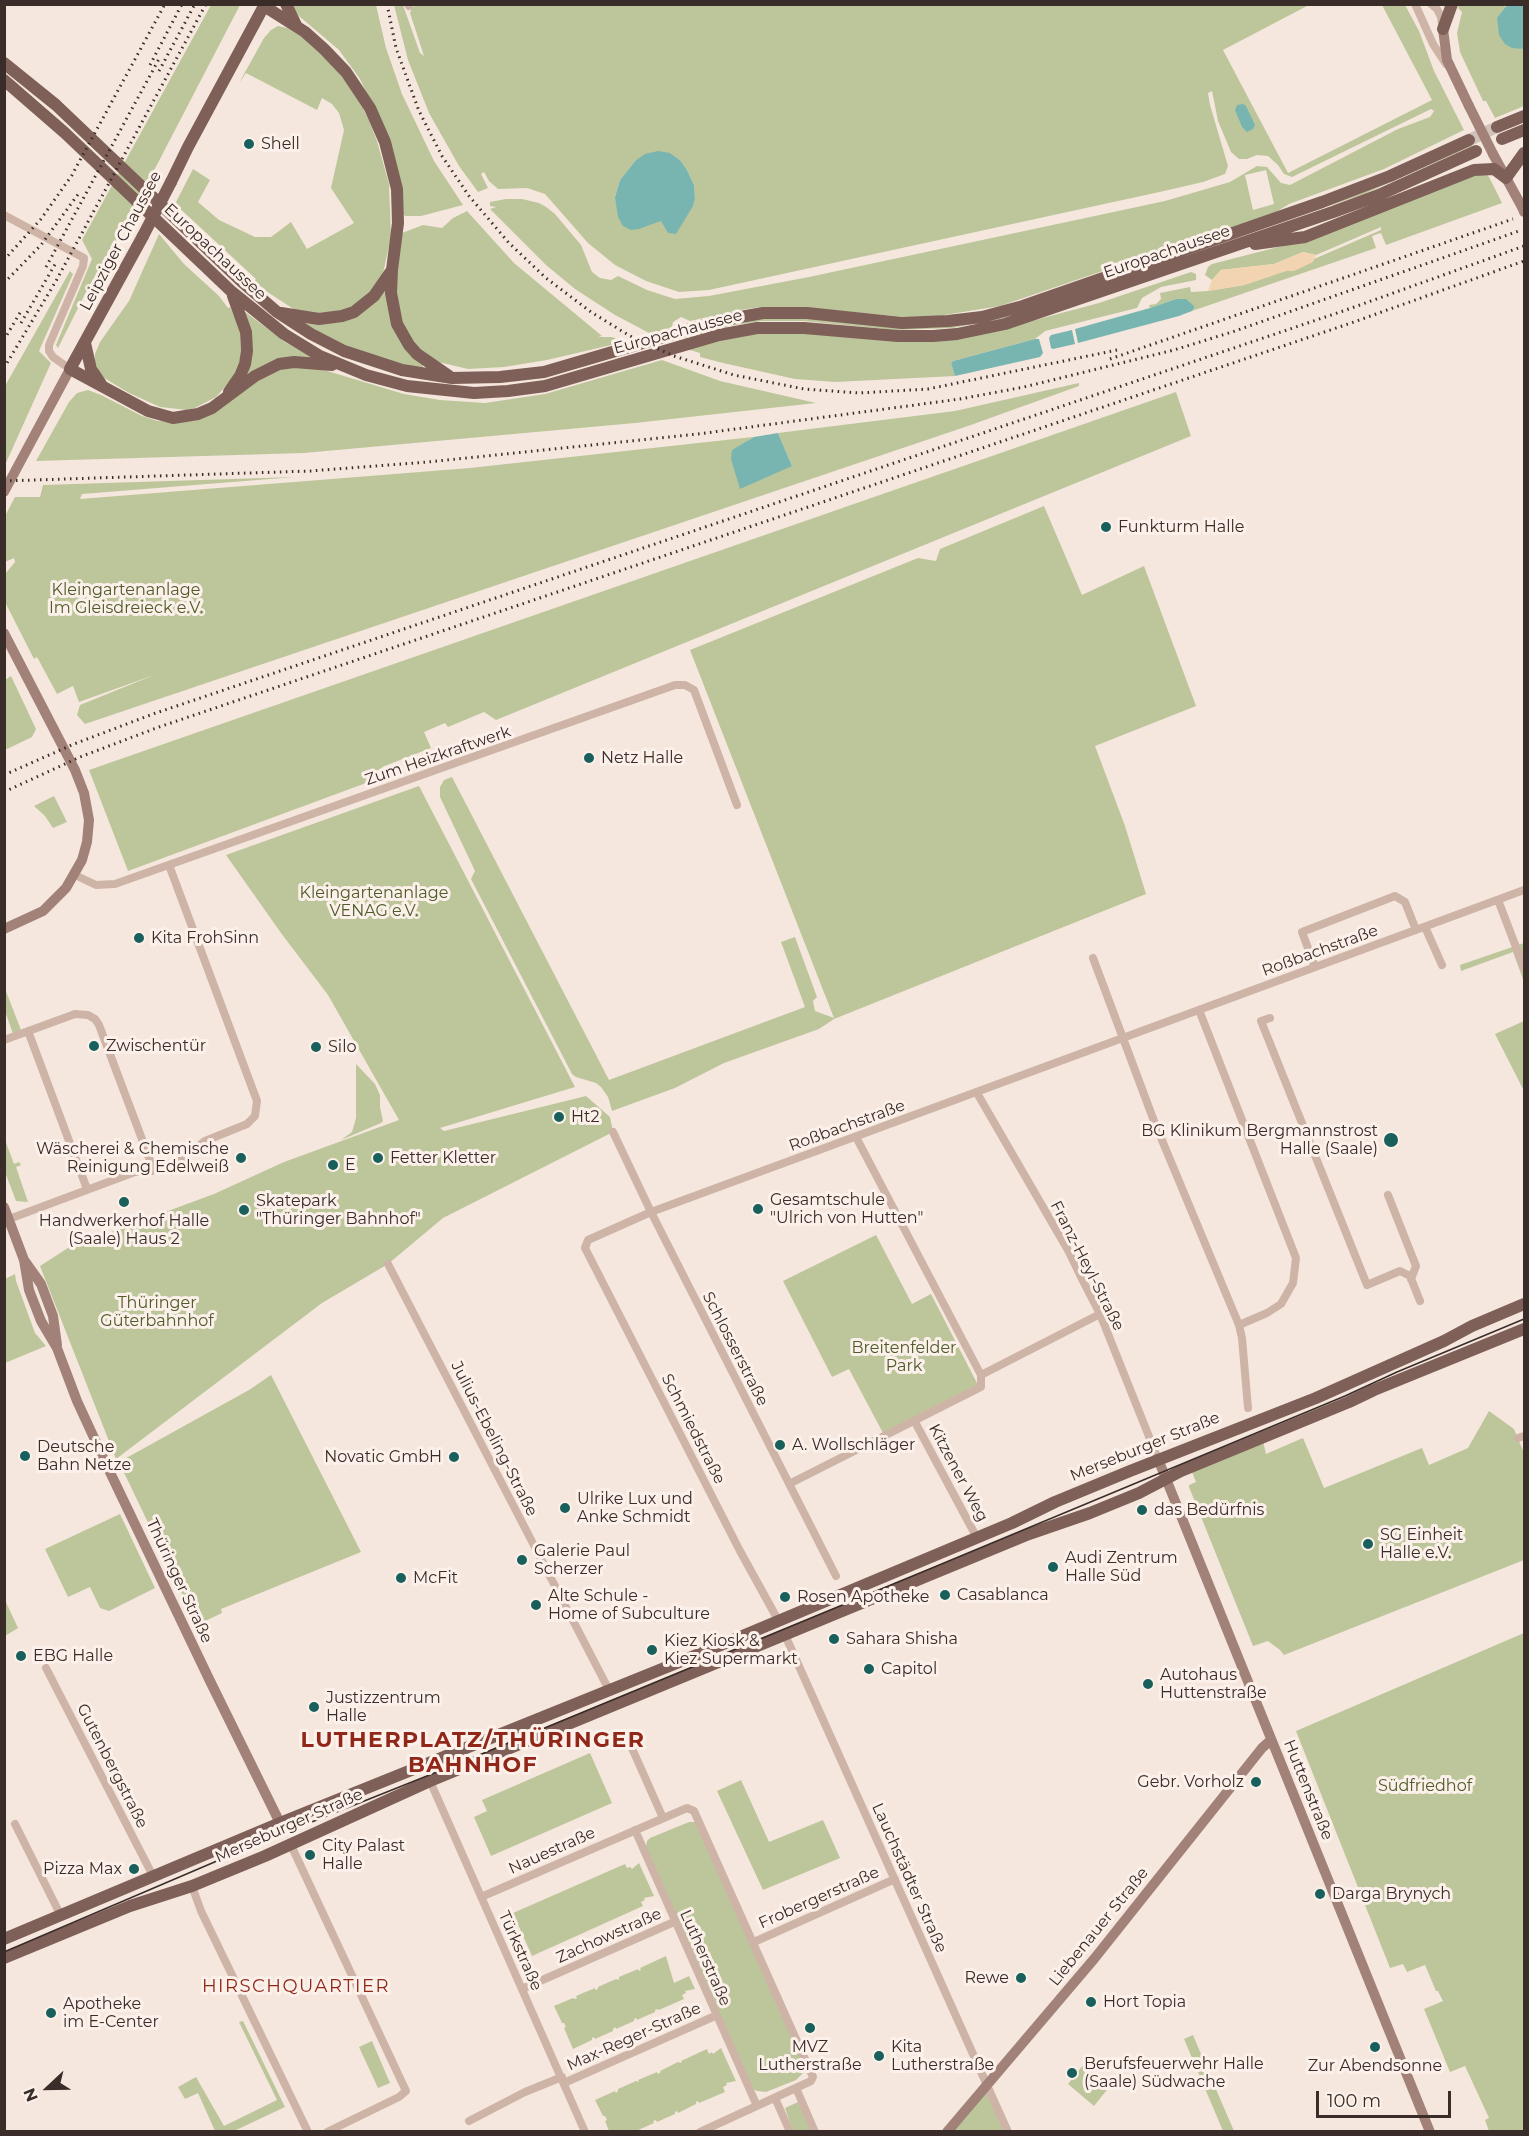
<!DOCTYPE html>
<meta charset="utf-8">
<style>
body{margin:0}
#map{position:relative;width:1529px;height:2136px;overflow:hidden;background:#f5e7dd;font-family:Montserrat,sans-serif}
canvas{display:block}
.frame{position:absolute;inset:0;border:6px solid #3a2c28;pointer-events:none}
.north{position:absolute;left:18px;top:2058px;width:60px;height:60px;-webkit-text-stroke:4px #fcf1ea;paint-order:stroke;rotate:248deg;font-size:16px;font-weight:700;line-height:24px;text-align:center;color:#3a2c28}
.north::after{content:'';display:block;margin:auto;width:21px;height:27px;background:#3a2c28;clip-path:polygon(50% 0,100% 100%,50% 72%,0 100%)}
.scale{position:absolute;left:1316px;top:2091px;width:135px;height:27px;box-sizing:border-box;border:3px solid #3a2c28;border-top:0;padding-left:8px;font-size:18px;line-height:21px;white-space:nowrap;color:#3a2c28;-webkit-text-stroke:4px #fcf1ea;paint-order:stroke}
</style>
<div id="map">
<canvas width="1529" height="2136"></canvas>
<div class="frame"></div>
<div class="north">N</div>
<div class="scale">100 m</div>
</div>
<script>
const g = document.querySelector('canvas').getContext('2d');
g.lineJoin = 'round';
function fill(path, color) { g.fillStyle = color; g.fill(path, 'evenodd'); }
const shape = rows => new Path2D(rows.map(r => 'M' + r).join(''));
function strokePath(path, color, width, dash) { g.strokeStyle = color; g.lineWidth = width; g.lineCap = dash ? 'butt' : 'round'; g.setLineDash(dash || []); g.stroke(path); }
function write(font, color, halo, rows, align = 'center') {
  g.font = font + ' Montserrat,sans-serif'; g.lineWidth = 6; g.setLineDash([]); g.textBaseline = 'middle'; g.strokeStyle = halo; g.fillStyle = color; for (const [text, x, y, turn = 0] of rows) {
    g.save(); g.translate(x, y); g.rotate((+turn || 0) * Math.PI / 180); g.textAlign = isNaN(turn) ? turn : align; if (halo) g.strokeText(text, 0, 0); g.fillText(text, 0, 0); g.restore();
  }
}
fill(shape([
 [293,4,376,5,386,48,402,94,434,161,463,205,421,216,405,216,402,212,369,98,360,79,339,50,299,16,291,7],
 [211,5,240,5,121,234,86,292,58,348,56,345,92,259,82,240],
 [394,5,403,5,420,53,424,56,410,13,412,7,419,5,1309,5,1223,50,1288,173,1432,100,1382,5,1405,5,1419,31,1434,71,1464,130,1384,169,1289,204,1276,212,1000,306,932,317,905,317,810,308,761,307,740,310,690,321,681,317,673,322,672,327,651,334,615,315,575,289,546,265,490,209,496,207,490,206,490,202,506,199,522,199,539,203,546,207,555,214,581,245,592,272,600,278,611,280,618,276,647,290,675,299,709,296,809,277,1165,201,1230,182,1257,166,1267,167,1281,183,1290,185,1398,129,1430,117,1434,111,1431,109,1292,177,1284,174,1278,165,1268,156,1257,155,1247,159,1239,159,1231,152,1218,121,1212,91,1208,93,1210,105,1228,166,1225,174,1203,182,1164,191,709,290,679,292,646,281,615,265,588,243,545,194,527,188,498,189,489,181,484,172,481,174,488,188,478,192,459,166,429,113,408,60],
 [670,153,680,160,687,170,694,185,695,198,661,220,652,223,615,197,620,180,636,160],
 [1266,170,1274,204,1253,210,1245,175],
 [1459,5,1508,5,1505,6,1521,49,1524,49,1524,106,1495,118,1486,101,1483,101,1460,52,1457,33,1462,12,1458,8],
 [278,26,287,28,307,40,336,69,347,83,363,108,370,123,377,141,389,184,391,236,383,274,369,295,358,303,347,309,323,314,295,310,266,291,255,281,256,279,175,204,193,169,210,180,198,202,219,220,255,237,271,237,291,222,307,249,354,223,331,188,344,130,339,113,332,104,322,98,317,110,246,73,239,83,264,38,271,30],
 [1470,143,1472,146,1364,194,1000,319,952,328,896,330,804,321,762,321,735,325,669,342,664,340,760,318,971,322],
 [1479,174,1486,174,1489,177,1502,203,1386,245,1381,233,1372,236,1376,248,1192,311,1195,307,1176,299,1150,308,1149,305,1156,304,1161,299,1160,293,1190,287,1191,292,1208,291,1244,285,1312,262,1314,259,1381,230,1381,227,1316,255,1303,252,1274,264,1221,270,1212,280,1205,275,1208,267,1212,264,1286,245],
 [467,211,514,263,602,336,598,337,612,337,624,342,547,360,504,367,468,369,434,361,405,336,395,294,402,233,423,225,442,228,453,218],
 [159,234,184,264,219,296,228,308,230,307,240,329,241,353,239,366,231,380,216,397,195,408,187,410,160,407,129,393,101,376,97,371,98,369,95,362,95,354,100,342,129,301],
 [70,271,73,274,39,351,51,363,5,465,5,386],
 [1191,272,1196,274,1196,280,1161,287,1142,298,1137,308,1045,331,1035,339,953,361,951,363,955,376,835,382,795,379,723,363,700,357,700,353,683,348,720,338,780,331,835,336,1009,327,1099,303],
 [386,286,388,301,424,364,422,369,399,365,354,350,299,322,336,321],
 [244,311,285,342,315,359,247,375,249,366],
 [662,360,720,381,816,403,635,423,304,453,36,461,69,402,77,393,88,390,101,395,142,416,158,421,178,422,191,421,206,416,250,384,282,367,314,367,404,394,440,400,485,403,545,394],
 [1079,383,1079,386,968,426,85,724,77,715,80,705,154,675,79,702,73,686,57,694,37,657,34,659,5,602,5,574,15,562,14,558,5,562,5,516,15,497,40,497,43,485,295,477,82,494,80,499,470,468,753,437,754,437,732,451,792,466,778,433,955,411],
 [1176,392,1191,436,496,720,484,712,448,727,445,723,424,732,431,748,382,767,385,776,128,871,89,770],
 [1044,506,1082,595,1144,566,1196,706,1095,746,1125,826,1146,894,834,1019,819,1029,724,1063,675,1088,612,1111,608,1097,601,1087,596,1083,576,1077,572,1074,471,879,475,871,440,797,440,787,444,780,452,777,609,1080,805,1007,781,942,795,937,817,997,813,1001,815,1011,834,1018,690,650,918,558,936,561,940,549],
 [11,676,36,729,32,737,5,750,5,680],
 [419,786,575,1087,440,1128,444,1131,586,1096,610,1117,613,1132,443,1218,388,1264,322,1303,116,1459,40,1266,68,1248,214,1194,284,1162,399,1120,328,995,281,933,226,855],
 [54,796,67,822,53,828,45,816,34,806],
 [1524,943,1524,982,1513,952,1461,971,1460,965],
 [4,986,21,1030,13,1034,5,1011],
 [1524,1021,1524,1091,1495,1034],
 [356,1064,375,1084,380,1095,380,1107,383,1121,381,1123,341,1140,352,1132,356,1118],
 [4,1137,14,1164,19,1162,21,1165,16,1167,28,1202,16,1201,5,1172],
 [876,1235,912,1304,931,1294,978,1385,883,1433,849,1369,832,1377,783,1281],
 [15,1274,16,1281,35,1333,46,1346,5,1363,5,1279],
 [271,1375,361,1552,221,1609,222,1613,197,1625,119,1462,249,1390],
 [1489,1411,1514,1429,1524,1453,1524,1560,1284,1655,1280,1650,1268,1641,1253,1646,1189,1487,1189,1485,1196,1482,1192,1472,1263,1441,1266,1454,1303,1438,1324,1488,1422,1448,1429,1465,1468,1448],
 [120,1514,155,1588,109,1611,100,1608,90,1587,68,1597,45,1549],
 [5,1600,18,1628,5,1636,4,1636],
 [1524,1633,1524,2131,1489,2131,1485,2120,1489,2118,1465,2066,1450,2072,1424,2009,1443,2001,1438,1991,1436,1991,1425,1965,1407,1972,1403,1964,1390,1968,1296,1731],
 [590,1753,612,1803,491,1856,474,1817,487,1811,482,1800],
 [741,1780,769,1842,823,1820,840,1858,763,1890,717,1791],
 [689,1822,695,1822,699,1826,805,2067,803,2073,796,2080,766,2092,757,2091,753,2089,646,1847,647,1841,650,1838],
 [639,1863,654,1896,644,1898,645,1900,641,1902,643,1906,532,1956,513,1913,625,1864,627,1868,630,1867,632,1869],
 [666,1956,674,1983,689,1976,695,1989,685,1991,686,1993,682,1995,684,1999,659,2010,658,2009,655,2010,655,2012,637,2020,636,2018,634,2019,634,2021,616,2029,615,2027,613,2029,613,2031,595,2039,594,2037,592,2038,592,2040,573,2049,564,2028,566,2027,564,2023,562,2023,554,2006,573,1998,575,1999,577,1998,576,1996,595,1988,595,1990,598,1989,598,1987,616,1979,619,1980,619,1977,638,1969,639,1971,641,1970,640,1968],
 [243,2021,285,2107,234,2131,215,2131,198,2093,185,2099,178,2087,196,2077,224,2126,277,2100,239,2022],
 [1193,2035,1218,2094,1234,2131,1223,2131,1184,2039],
 [372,2041,390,2083,378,2088,359,2047],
 [721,2048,736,2081,726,2083,727,2085,723,2087,725,2092,699,2103,698,2101,696,2102,696,2104,678,2113,677,2111,675,2112,675,2114,657,2122,656,2120,653,2121,654,2123,636,2131,635,2130,632,2131,609,2131,605,2121,607,2120,605,2116,603,2116,595,2100,615,2091,616,2093,618,2091,618,2089,636,2081,639,2082,638,2080,657,2072,658,2074,661,2072,660,2071,678,2062,682,2063,681,2061,707,2049,709,2054,712,2052,713,2054],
 [1084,2064,1110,2086,1094,2106,1068,2084],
 [986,2084,1008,2131,947,2131],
 [798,2102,812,2131,793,2131,785,2108]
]), '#bdc69b');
fill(shape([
 [1303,252,1316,255,1313,262,1294,271,1286,271,1244,285,1208,291,1212,280,1221,270,1274,264]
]), '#f3d4b1');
fill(shape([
 [1508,4,1524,5,1524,49,1512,48,1505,44,1499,35,1497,18],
 [1243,104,1246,106,1255,125,1253,129,1247,132,1242,127,1235,110,1237,105],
 [658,151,670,153,680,160,687,170,694,185,695,198,693,206,676,234,668,233,661,221,639,229,631,230,623,226,618,217,615,197,620,180,636,160,645,154],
 [1176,299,1186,299,1195,307,1192,311,1179,316,1078,343,1075,329,1150,308],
 [1072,330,1075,344,1053,349,1051,348,1049,338,1051,335],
 [1035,339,1039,339,1043,353,1040,357,955,376,951,363,953,361],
 [778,433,792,466,740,489,731,459,732,450,754,437]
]), '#79b5b0');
strokePath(shape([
 [626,1733,631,1746]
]), '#d0c2b9', 8, [8, 4]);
strokePath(shape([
 [1469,140,1497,127]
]), '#d0c2b9', 12, [12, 6]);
strokePath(shape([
 [408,4,409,6],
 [1415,4,1433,44,1446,64],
 [1431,4,1437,9,1441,17,1442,24],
 [4,215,84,258,83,266,49,345,49,351,53,357,70,369],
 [75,875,96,885,115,884,675,685,685,685,694,690,737,805],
 [1498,900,1524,968],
 [1425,927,1442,965],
 [1093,958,1154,1121,1239,1325,1242,1338,1248,1408],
 [1315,967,1302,932,1395,896,1405,902,1416,930],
 [1199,1010,1296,1258,1293,1283,1281,1304,1267,1313,1239,1325],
 [1270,1018,1261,1021,1367,1285,1400,1271,1410,1276,1420,1301],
 [28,1031,87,1189],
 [4,1040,75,1014,88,1015,95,1019,99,1025,151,1163,152,1171],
 [977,1093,1069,1252,1083,1281,1100,1314,1158,1459],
 [613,1132,651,1212,836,1576],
 [856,1137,981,1375],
 [1388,1195,1416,1266,1411,1279],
 [9,1219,135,1172,152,1171,177,1163,205,1141,247,1124,255,1116,257,1101,169,865],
 [388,1264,609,1690],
 [915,1422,977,1538],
 [1518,1438,1524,1436],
 [789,1484,981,1387,981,1375,1100,1314],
 [778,1620,740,1551,585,1248,588,1240,651,1212,1524,890],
 [785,1635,1008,2132],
 [46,1668,153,1876],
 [631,1746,663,1818],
 [430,1781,585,2132],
 [15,1824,61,1916],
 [635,1830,757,2106],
 [290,1843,406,2091,399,2097,327,2132],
 [192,1886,201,1911,308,2132],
 [481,1897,687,1808,694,1811,813,2077,811,2081,700,2132],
 [754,1942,895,1879],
 [522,1989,674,1922],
 [564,2083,715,2016],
 [796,2088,815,2132],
 [775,2098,790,2132],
 [469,2121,525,2092,562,2077]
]), '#ceb4a7', 8);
strokePath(shape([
 [1443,29,1447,60,1469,106],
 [1493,154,1522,207],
 [4,492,70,369],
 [4,633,75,770,84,793,89,820,87,842,82,860,66,888,43,911,4,929],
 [4,1207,24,1260,41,1284,53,1316,57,1345],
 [24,1260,29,1290,41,1321,57,1348,77,1401,107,1466,210,1681,280,1823],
 [1158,1459,1430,2132],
 [947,2132,1094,1959,1262,1748,1271,1740]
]), '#a28278', 10);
strokePath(shape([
 [286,4,296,25],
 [264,6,305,32,324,49,346,72,370,108,385,142,397,189,398,223,392,270,391,293,397,324,409,345,417,354,449,376],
 [1443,29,1452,4],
 [4,63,56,105,241,281,277,312,311,334,344,351,402,370,452,378,500,377,544,372,718,321,763,313,807,313,902,323,948,321,982,317,1023,306,1322,202,1390,176,1469,140],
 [4,80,65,133,232,292,284,334,320,356,366,375,407,386,474,393,508,391,545,386,719,335,757,328,804,328,898,336,933,336,957,334,1005,324,1333,212,1379,195,1476,151],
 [1497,127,1524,116],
 [1502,139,1524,130],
 [171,182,188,147,265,4],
 [143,236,70,369,148,411,173,418,198,414,212,408,255,376,279,364,294,362,332,365],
 [1255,244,1305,237,1474,170,1494,169,1506,178,1524,153],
 [281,313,319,319,342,316,354,312,374,296,392,270],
 [85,343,91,369,101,384],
 [229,392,240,376,245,364,247,351,246,332,233,296],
 [4,1939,280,1823,709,1650,1012,1523,1055,1502,1130,1471,1316,1398,1444,1341,1472,1326,1524,1304],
 [4,1958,130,1906,192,1886,265,1856,430,1781,1029,1534,1090,1513,1139,1493,1181,1471,1349,1402,1374,1390,1524,1329]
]), '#7e6058', 12);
strokePath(shape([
 [4,1952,259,1843,477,1756,932,1568,1345,1396,1397,1372,1524,1319]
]), '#3a2c28', 1.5);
strokePath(shape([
 [387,4,396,48,419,111,442,156,469,196,509,243,546,278,591,312,630,336,674,356,734,375,804,389,859,393,928,389,1117,350],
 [150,65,182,4],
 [159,71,195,4],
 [4,260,41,219,72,175,165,4],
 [46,267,159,59],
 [4,283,41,245,79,193],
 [21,323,57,261],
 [4,340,21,311],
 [1110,359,1513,219],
 [4,368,56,281,206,4],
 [4,481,310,471,428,462,698,434,960,399,1024,387,1174,350,1232,332,1519,231],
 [4,775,74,744,153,714,1346,310,1524,246],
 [4,792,80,757,159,727,1351,323,1524,261]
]), '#3a2c28', 3, [1.5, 4.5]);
strokePath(shape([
 [1469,106,1493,154],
 [1522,207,1524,212]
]), '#a28278', 10);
strokePath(shape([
 [143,236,171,182]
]), '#7e6058', 12);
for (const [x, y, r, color] of [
 [249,144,6,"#19605c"],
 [1106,527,6,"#19605c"],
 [589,758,6,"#19605c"],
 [139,938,6,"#19605c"],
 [94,1046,6,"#19605c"],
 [316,1047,6,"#19605c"],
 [559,1117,6,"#19605c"],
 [1391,1140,8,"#19605c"],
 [241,1158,6,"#19605c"],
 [378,1158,6,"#19605c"],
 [333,1165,6,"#19605c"],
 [124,1202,6,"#19605c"],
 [758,1209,6,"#19605c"],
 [244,1210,6,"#19605c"],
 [780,1445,6,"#19605c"],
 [25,1456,6,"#19605c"],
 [454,1457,6,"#19605c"],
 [565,1508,6,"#19605c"],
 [1142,1510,6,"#19605c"],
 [1368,1544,6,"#19605c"],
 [522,1560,6,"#19605c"],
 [1053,1567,6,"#19605c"],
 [401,1578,6,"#19605c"],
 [945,1595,6,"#19605c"],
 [785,1597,6,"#19605c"],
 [536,1605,6,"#19605c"],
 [834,1639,6,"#19605c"],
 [652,1650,6,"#19605c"],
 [21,1656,6,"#19605c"],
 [869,1669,6,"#19605c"],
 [1148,1684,6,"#19605c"],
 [314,1707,6,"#19605c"],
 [1256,1782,6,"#19605c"],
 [310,1855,6,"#19605c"],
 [134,1869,6,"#19605c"],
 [1320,1894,6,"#19605c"],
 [1021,1978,6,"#19605c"],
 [1091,2002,6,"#19605c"],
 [51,2013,6,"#19605c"],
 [810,2028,6,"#19605c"],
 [1375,2047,6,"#19605c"],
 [879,2056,6,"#19605c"],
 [1072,2073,6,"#19605c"]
]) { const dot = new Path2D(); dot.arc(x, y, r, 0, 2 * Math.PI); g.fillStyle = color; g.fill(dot); strokePath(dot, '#fcf1ea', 2); }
write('16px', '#3a2c28', '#fcf1ea', [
 ["Shell",261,144],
 ["Funkturm Halle",1118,527],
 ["Netz Halle",601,758],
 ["Kita FrohSinn",151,938],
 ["Zwischentür",106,1046],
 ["Silo",328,1047],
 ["Ht2",571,1117],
 ["BG Klinikum Bergmannstrost",1378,1131,"right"],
 ["Halle (Saale)",1378,1149,"right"],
 ["Wäscherei & Chemische",229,1149,"right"],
 ["Reinigung Edelweiß",229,1167,"right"],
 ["Fetter Kletter",390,1158],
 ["E",345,1165],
 ["Gesamtschule",770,1200],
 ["\"Ulrich von Hutten\"",770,1218],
 ["Skatepark",256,1201],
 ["\"Thüringer Bahnhof\"",256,1219],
 ["Handwerkerhof Halle",124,1221,"center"],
 ["(Saale) Haus 2",124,1239,"center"],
 ["A. Wollschläger",792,1445],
 ["Deutsche",37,1447],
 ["Bahn Netze",37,1465],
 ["Novatic GmbH",442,1457,"right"],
 ["Ulrike Lux und",577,1499],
 ["Anke Schmidt",577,1517],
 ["das Bedürfnis",1154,1510],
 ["SG Einheit",1380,1535],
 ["Halle e.V.",1380,1553],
 ["Galerie Paul",534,1551],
 ["Scherzer",534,1569],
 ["Audi Zentrum",1065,1558],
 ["Halle Süd",1065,1576],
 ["McFit",413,1578],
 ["Casablanca",957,1595],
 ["Alte Schule -",548,1596],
 ["Home of Subculture",548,1614],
 ["Rosen Apotheke",797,1597],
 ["Sahara Shisha",846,1639],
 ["Kiez Kiosk &",664,1641],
 ["Kiez Supermarkt",664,1659],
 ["EBG Halle",33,1656],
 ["Capitol",881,1669],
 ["Autohaus",1160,1675],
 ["Huttenstraße",1160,1693],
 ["Justizzentrum",326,1698],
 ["Halle",326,1716],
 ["Gebr. Vorholz",1244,1782,"right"],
 ["City Palast",322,1846],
 ["Halle",322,1864],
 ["Pizza Max",122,1869,"right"],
 ["Darga Brynych",1332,1894],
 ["Rewe",1009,1978,"right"],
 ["Hort Topia",1103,2002],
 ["Apotheke",63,2004],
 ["im E-Center",63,2022],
 ["MVZ",810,2047,"center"],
 ["Lutherstraße",810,2065,"center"],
 ["Kita",891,2047],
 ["Lutherstraße",891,2065],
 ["Berufsfeuerwehr Halle",1084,2064],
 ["(Saale) Südwache",1084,2082],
 ["Zur Abendsonne",1375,2066,"center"]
], 'left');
write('16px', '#3a2c28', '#fcf1ea', [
 ["Leipziger Chaussee",121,241,-62],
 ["Europachaussee",215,252,43],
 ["Europachaussee",1167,252,-19],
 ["Europachaussee",678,332,-15],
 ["Zum Heizkraftwerk",438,756,-19],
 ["Roßbachstraße",1320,951,-20],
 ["Roßbachstraße",847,1126,-20],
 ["Franz-Heyl-Straße",1087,1266,63],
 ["Schlosserstraße",735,1349,63],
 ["Schmiedstraße",693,1429,63],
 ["Julius-Ebeling-Straße",494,1439,63],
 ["Merseburger Straße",1145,1447,-22],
 ["Kitzener Weg",958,1473,62],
 ["Thüringer Straße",179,1581,65],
 ["Gutenbergstraße",112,1766,63],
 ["Huttenstraße",1308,1790,68],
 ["Merseburger Straße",289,1826,-24],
 ["Nauestraße",552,1851,-24],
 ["Lauchstädter Straße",909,1878,66],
 ["Frobergerstraße",819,1898,-24],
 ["Liebenauer Straße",1099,1927,-51],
 ["Zachowstraße",609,1936,-24],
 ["Türkstraße",520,1951,66],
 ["Lutherstraße",705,1958,66],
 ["Max-Reger-Straße",634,2037,-24]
]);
write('16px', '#4f5b29', '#fcf1ea', [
 ["Kleingartenanlage",126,590],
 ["Im Gleisdreieck e.V.",126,608],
 ["Kleingartenanlage",374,893],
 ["VENAG e.V.",374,911],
 ["Thüringer",157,1303],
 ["Güterbahnhof",157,1321],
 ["Breitenfelder",904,1348],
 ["Park",904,1366],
 ["Südfriedhof",1425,1786]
]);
g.letterSpacing = '1.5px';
write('18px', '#912719', '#fcf1ea', [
 ["HIRSCHQUARTIER",296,1987]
]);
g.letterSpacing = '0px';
g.letterSpacing = '1.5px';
write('bold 22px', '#912719', '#fcf1ea', [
 ["LUTHERPLATZ/THÜRINGER",473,1741],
 ["BAHNHOF",473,1766]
]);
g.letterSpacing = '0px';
</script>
